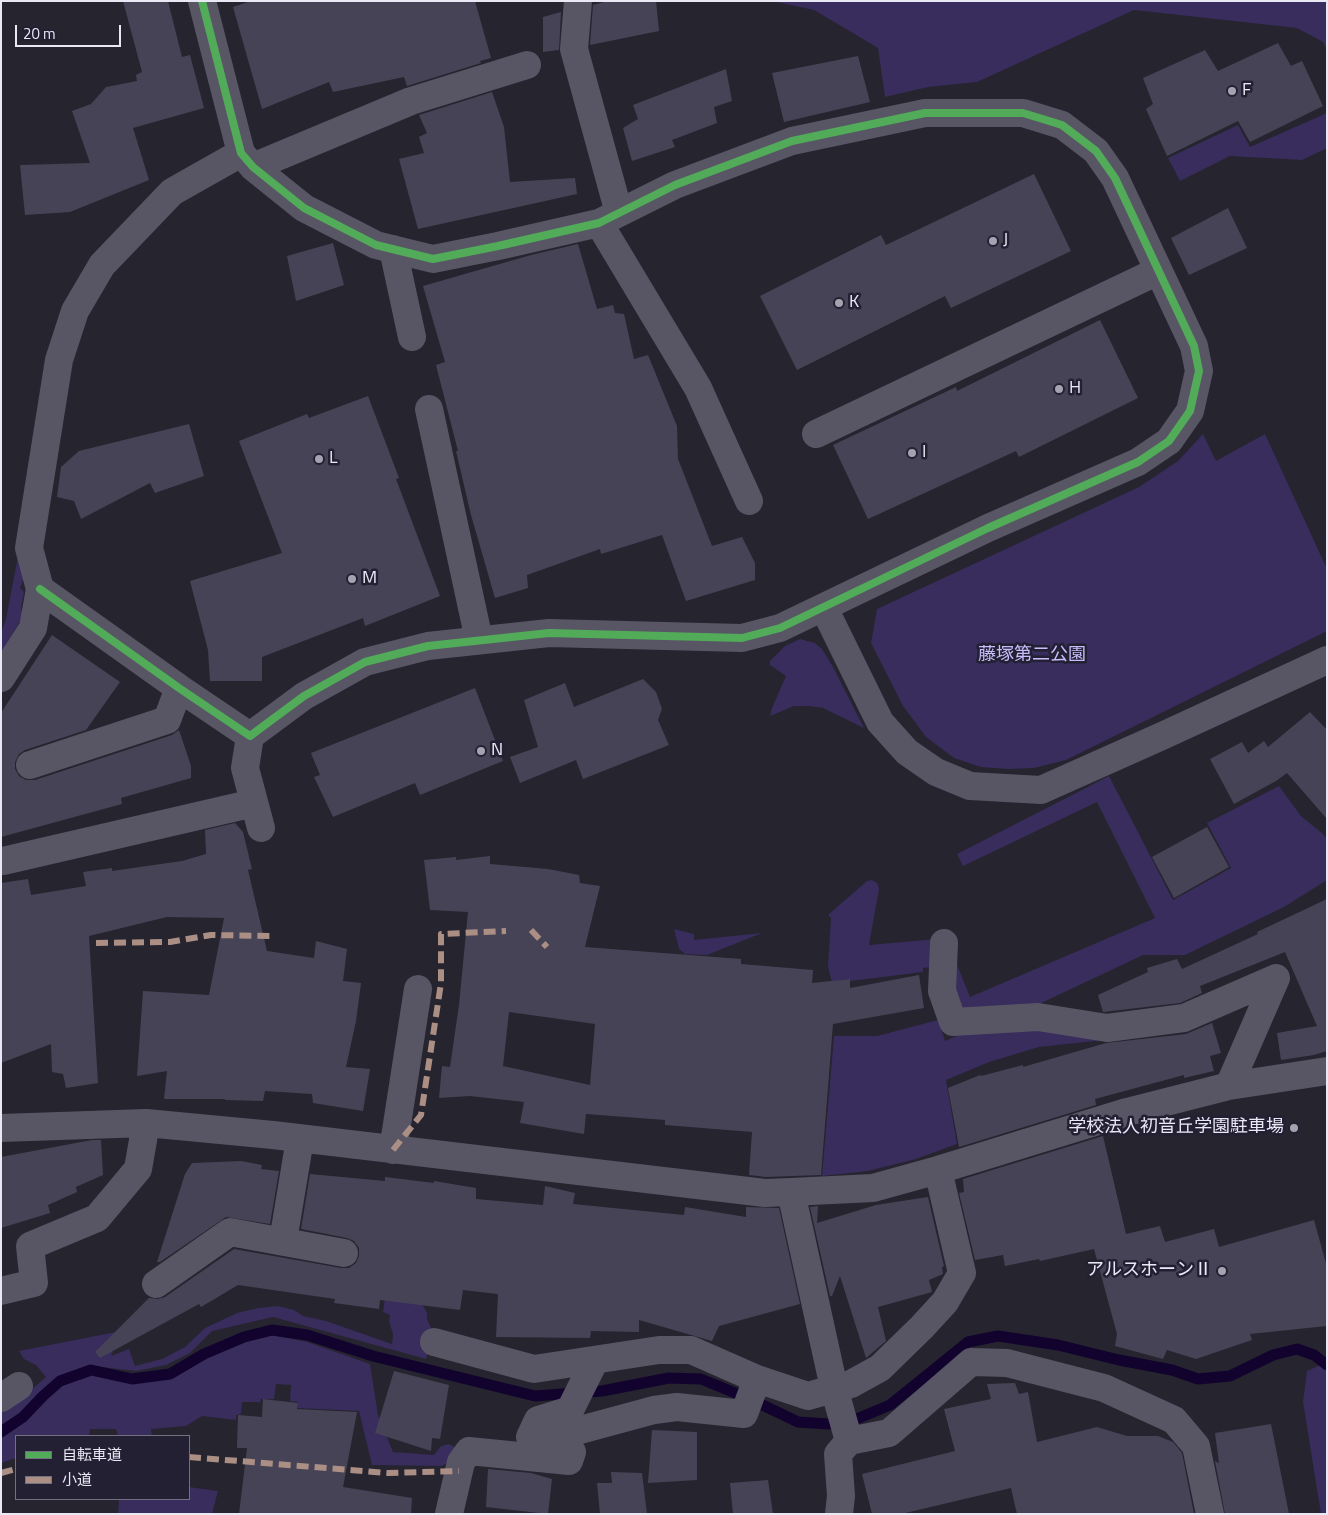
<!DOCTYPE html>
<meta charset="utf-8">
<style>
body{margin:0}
#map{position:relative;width:1328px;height:1515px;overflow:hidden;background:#26242f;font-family:"Titillium Web","Noto Sans JP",sans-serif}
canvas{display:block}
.frame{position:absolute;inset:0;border:2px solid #e9e8f5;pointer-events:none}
.legend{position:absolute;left:15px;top:1435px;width:175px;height:65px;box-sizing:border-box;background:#232033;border:1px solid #727081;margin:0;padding:6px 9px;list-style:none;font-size:15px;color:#e9e8f5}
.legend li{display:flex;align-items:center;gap:10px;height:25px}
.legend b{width:25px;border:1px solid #727081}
.scale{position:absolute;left:15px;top:25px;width:106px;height:22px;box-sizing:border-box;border:2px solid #e9e8f5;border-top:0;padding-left:6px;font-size:15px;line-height:18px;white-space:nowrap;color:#e9e8f5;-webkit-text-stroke:4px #232033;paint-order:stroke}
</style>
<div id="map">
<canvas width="1328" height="1515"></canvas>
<div class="frame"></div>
<ul class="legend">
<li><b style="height:6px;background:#51ab58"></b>自転車道</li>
<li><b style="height:6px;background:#ac8f84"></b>小道</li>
</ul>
<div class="scale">20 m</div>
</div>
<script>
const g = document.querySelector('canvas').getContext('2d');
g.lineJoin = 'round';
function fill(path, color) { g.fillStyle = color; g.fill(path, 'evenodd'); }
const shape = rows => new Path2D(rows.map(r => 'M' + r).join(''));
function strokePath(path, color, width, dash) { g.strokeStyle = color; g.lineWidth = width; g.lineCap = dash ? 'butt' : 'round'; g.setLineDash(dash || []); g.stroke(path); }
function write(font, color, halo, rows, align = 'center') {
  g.font = font + ' "Titillium Web","Noto Sans JP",sans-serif'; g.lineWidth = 5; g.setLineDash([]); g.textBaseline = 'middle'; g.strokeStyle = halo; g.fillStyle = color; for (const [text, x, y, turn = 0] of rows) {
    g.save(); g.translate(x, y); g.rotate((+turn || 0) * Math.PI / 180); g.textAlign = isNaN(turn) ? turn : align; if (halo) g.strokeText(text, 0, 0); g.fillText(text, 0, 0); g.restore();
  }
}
fill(shape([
 [772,1,1327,1,1327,50,1323,42,1297,28,1134,10,977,82,928,87,885,97,878,48,814,10],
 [1327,113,1327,148,1302,160,1230,156,1180,181,1168,158,1238,125,1250,147],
 [1203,434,1216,461,1265,434,1327,569,1327,631,1066,760,1034,768,1008,769,981,767,954,758,926,737,903,706,871,643,877,609,1139,487,1178,461],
 [19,551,28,566,20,588,24,592,21,608,23,616,1,653,1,633,6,619],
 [800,639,815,643,822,649,833,667,864,728,823,708,809,706,794,706,770,716,772,708,786,676,770,665,770,661,785,646],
 [1109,776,1173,900,1231,868,1207,823,1279,786,1301,816,1323,834,1327,839,1327,880,1284,907,1185,955,1143,955,1037,1005,959,1009,949,945,970,997,1155,918,1097,802,963,866,957,854],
 [872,880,877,883,879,889,869,945,937,939,930,967,923,968,923,972,850,981,850,979,840,980,839,981,832,982,828,967,831,918,828,915,867,881],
 [674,929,694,934,694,940,762,933,707,955,685,954,679,949],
 [938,1020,945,1041,971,1030,1014,1028,1122,1038,1039,1047,989,1062,946,1080,957,1144,916,1159,868,1171,822,1176,834,1036,877,1036],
 [388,1277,422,1304,427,1313,427,1319,434,1334,426,1359,273,1317,212,1331,190,1353,166,1365,136,1371,93,1366,58,1378,20,1416,1,1429,1,1410,18,1401,46,1377,36,1365,24,1359,19,1351,121,1331,111,1356,129,1349,135,1366,162,1359,185,1347,205,1328,237,1313,258,1308,278,1306,294,1310,303,1316,326,1321,392,1344,393,1334,389,1321,390,1315,383,1312],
 [273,1335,307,1342,370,1364,378,1415,393,1452,434,1455,441,1446,449,1444,454,1447,457,1453,453,1459,442,1466,372,1465,359,1411,297,1408,298,1402,290,1401,291,1385,276,1384,274,1399,261,1399,260,1402,242,1402,241,1414,236,1415,236,1420,202,1416,186,1426,151,1429,152,1436,118,1436,116,1429,90,1429,89,1436,16,1436,16,1458,1,1463,1,1436,27,1418,44,1398,62,1384,91,1374,132,1382,171,1377,221,1351,246,1342],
 [1327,1362,1327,1514,1321,1514,1303,1402,1307,1371],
 [189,1487,218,1491,212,1514,118,1514,119,1499,189,1499]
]), '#382d5c');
strokePath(shape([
 [1,1432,23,1417,43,1396,60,1381,91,1370,132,1379,170,1374,204,1354,244,1337,272,1330,307,1335,373,1356,535,1396,602,1391,669,1378,701,1379,750,1399,798,1422,829,1424,859,1418,890,1405,968,1342,998,1336,1058,1345,1119,1360,1172,1370,1198,1379,1230,1376,1273,1355,1297,1349,1314,1355,1327,1365]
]), '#12032e', 11);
fill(shape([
 [123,1,168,1,182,57,190,55,204,108,133,128,149,180,70,212,25,215,20,165,90,163,72,111,91,104,106,87,137,81,136,75,142,72],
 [251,1,475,1,491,58,480,61,481,63,407,86,404,77,333,92,329,82,262,109,233,7],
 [608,1,656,1,659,31,590,45,593,5],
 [561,12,559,50,543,52,543,17],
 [1278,43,1291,66,1302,61,1323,106,1250,142,1238,121,1167,156,1146,109,1153,104,1143,78,1205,50,1218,71],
 [858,56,870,102,784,122,772,73],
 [726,69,732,101,714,107,717,123,672,140,675,147,632,161,623,128,638,119,633,105],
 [492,92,504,127,510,182,575,178,577,194,418,229,399,159,424,153,419,137,427,133,419,115],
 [1034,174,1071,251,951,308,945,296,797,370,760,296,881,235,886,245],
 [1228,208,1247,248,1189,275,1171,238],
 [333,243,344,285,296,301,287,256],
 [578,244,597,309,613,305,615,313,624,314,634,359,648,355,677,426,678,459,712,546,742,537,755,563,755,580,686,601,662,535,601,554,600,549,527,575,528,588,495,598,471,515,456,451,458,451,436,365,445,362,423,286,531,255],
 [1100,320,1138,398,1019,457,1016,451,868,519,833,445,956,387,957,391],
 [368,396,399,478,396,479,440,596,365,626,363,618,262,657,262,681,210,681,208,650,190,581,282,553,239,441,307,414,309,418],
 [189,424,204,476,155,493,150,483,81,519,74,501,57,497,61,467,79,451],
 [52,635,120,682,86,730,25,750,19,754,15,762,15,769,19,776,26,780,35,780,172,735,179,730,191,766,191,778,121,798,122,804,1,837,1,713],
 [643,679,656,692,662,709,658,720,669,745,583,779,576,760,520,783,510,757,538,747,524,700,565,683,574,707],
 [475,688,503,761,420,795,415,783,333,817,314,777,320,775,311,753],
 [1310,712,1327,730,1327,819,1287,773,1276,781,1234,804,1210,759,1242,742,1248,753,1264,741,1268,747],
 [235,823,243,832,252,869,248,870,267,951,314,958,316,941,347,949,343,981,361,983,356,1021,346,1067,370,1069,363,1111,313,1103,312,1094,265,1091,263,1101,225,1100,225,1099,164,1099,167,1071,137,1076,143,991,209,995,224,918,167,917,89,936,98,1083,66,1088,63,1074,52,1072,51,1044,1,1063,1,883,28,879,31,895,86,886,83,872,112,868,112,871,182,861,206,854,205,830],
 [1207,827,1229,867,1174,898,1152,857],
 [490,856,490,864,548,869,579,875,580,883,600,886,585,947,741,959,741,964,813,970,812,983,850,979,850,988,919,975,924,1008,833,1024,821,1175,766,1177,749,1175,752,1132,665,1125,665,1120,586,1114,584,1134,520,1123,524,1102,470,1096,439,1098,442,1066,450,1067,459,1005,468,912,430,910,424,860,456,857,456,860],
 [509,1012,595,1024,590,1085,503,1066],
 [1327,899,1327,1051,1314,1055,1281,1060,1277,1033,1317,1026,1285,952,1200,986,1202,993,1180,1003,1103,1012,1098,995,1148,972,1147,968,1177,959,1182,969,1258,934,1257,932],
 [1212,1023,1221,1053,1210,1056,1214,1071,1184,1078,1184,1075,1095,1099,1096,1105,959,1147,948,1088,980,1075,981,1076,1023,1065,1023,1067,1106,1043,1186,1034],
 [1103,1136,1126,1234,1160,1226,1165,1242,1214,1229,1219,1247,1314,1220,1327,1267,1327,1326,1250,1334,1252,1340,1196,1359,1167,1350,1163,1359,1115,1346,1117,1334,1094,1249,1040,1261,1039,1259,1005,1266,1003,1255,975,1260,959,1193,964,1192,963,1179],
 [92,1140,101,1140,103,1175,76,1187,77,1192,48,1205,50,1213,1,1228,1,1157],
 [241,1161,262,1165,261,1169,279,1171,270,1224,226,1217,160,1262,157,1262,185,1174,192,1163],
 [310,1174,385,1181,385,1177,434,1183,434,1181,476,1188,476,1199,543,1205,545,1186,575,1193,573,1204,684,1215,685,1207,746,1217,746,1207,779,1208,800,1304,719,1326,712,1341,639,1320,639,1332,591,1331,590,1338,496,1337,498,1294,463,1290,460,1310,380,1300,379,1309,334,1303,335,1299,238,1285,201,1307,199,1304,100,1358,95,1352,149,1298,158,1299,165,1297,234,1249,341,1268,349,1268,356,1263,359,1256,359,1248,354,1241,347,1238,301,1229],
 [928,1197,944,1266,942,1267,943,1274,929,1280,932,1292,878,1307,886,1341,866,1358,840,1276,832,1296,830,1296,810,1207,818,1206,817,1223,876,1205],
 [394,1371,449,1385,440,1439,432,1438,431,1451,375,1433],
 [1015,1383,1019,1394,1028,1392,1037,1442,1097,1427,1127,1436,1158,1436,1173,1442,1182,1453,1194,1514,1017,1514,1011,1488,901,1514,872,1514,862,1474,955,1451,944,1409,991,1399,987,1384],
 [263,1399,298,1403,297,1409,357,1412,343,1487,412,1498,411,1514,239,1514,247,1448,237,1448,238,1415,262,1417],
 [1271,1424,1289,1514,1225,1514,1215,1461,1219,1463,1215,1433],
 [652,1430,697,1432,697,1480,648,1483],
 [488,1469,531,1473,552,1479,548,1514,486,1507],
 [611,1472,642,1473,647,1514,600,1514,597,1483,612,1483],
 [768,1480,773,1514,733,1514,730,1483]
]), '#474356');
strokePath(shape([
 [578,1,574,49,619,213],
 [253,167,411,101,527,65],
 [599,223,698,388,749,501],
 [393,249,412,337],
 [429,409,479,640],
 [816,434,1158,271],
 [40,589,179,688,250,736,304,696,365,662,428,646,549,633,742,638,780,628,988,528,1138,462,1169,441,1190,411,1199,371,1194,346,1115,178,1096,151,1062,125,1023,113,925,113,792,141,675,185,599,223,498,246,433,259,376,245,304,208,253,167,241,153,202,1],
 [824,608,880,722,907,752,936,772,970,786,1041,790,1162,736,1327,660],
 [1,678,33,628,40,589,29,548,59,360,75,311,102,265,172,192,241,153],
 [250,736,245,768,261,828],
 [30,765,167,720,179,688],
 [3,861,254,803],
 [944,943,942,991,953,1022,1038,1017,1107,1028,1184,1018,1276,978,1229,1086],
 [1,1128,146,1123,273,1135,765,1193,791,1192,873,1188,938,1170,1127,1112,1229,1086,1327,1071],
 [393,1150,418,989],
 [791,1192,834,1388,849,1441,889,1433,971,1362,1007,1363,1104,1388,1174,1420,1196,1446,1210,1514],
 [283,1241,300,1139],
 [156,1284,230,1232,344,1253],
 [1,1291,34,1283,30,1246,97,1218,138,1169,146,1123],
 [434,1342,534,1369,659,1350,691,1350,757,1379,808,1396,851,1384,880,1368,922,1327,945,1302,962,1273,938,1170],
 [1,1398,19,1386],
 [551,1444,580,1430,654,1410,677,1407,744,1414,757,1379],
 [449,1514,461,1462,469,1451,569,1461,572,1452,530,1437,538,1420,570,1410,595,1360],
 [839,1514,841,1496,838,1454,849,1441]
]), '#585565', 28);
strokePath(shape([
 [531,930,547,947],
 [96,943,170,942,211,935,271,936],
 [393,1150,421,1115,441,983,441,934,506,931],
 [189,1457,388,1473,459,1471],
 [1,1473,16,1469]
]), '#ac8f84', 6, [12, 6]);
strokePath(shape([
 [40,589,179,688,250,736,304,696,365,662,428,646,549,633,742,638,780,628,988,528,1138,462,1169,441,1190,411,1199,371,1194,346,1115,178,1096,151,1062,125,1023,113,925,113,792,141,675,185,599,223,498,246,433,259,376,245,304,208,253,167,241,153,202,1]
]), '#51ab58', 8);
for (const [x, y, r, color] of [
 [1232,91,5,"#a5a3b0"],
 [993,241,5,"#a5a3b0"],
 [839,303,5,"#a5a3b0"],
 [1059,389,5,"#a5a3b0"],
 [912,453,5,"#a5a3b0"],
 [319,459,5,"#a5a3b0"],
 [352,579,5,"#a5a3b0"],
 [481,751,5,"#a5a3b0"],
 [1294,1128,5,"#a5a3b0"],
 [1222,1271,5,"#a5a3b0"]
]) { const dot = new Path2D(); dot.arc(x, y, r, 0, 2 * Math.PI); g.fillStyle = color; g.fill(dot); strokePath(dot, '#232033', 2); }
write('18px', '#e9e8f5', '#232033', [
 ["F",1242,91],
 ["J",1003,241],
 ["K",849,303],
 ["H",1069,389],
 ["I",922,453],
 ["L",329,459],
 ["M",362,579],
 ["N",491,751],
 ["学校法人初音丘学園駐車場",1284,1128,"right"],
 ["アルスホーンⅡ",1212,1271,"right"]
], 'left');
write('18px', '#c7bdfb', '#232033', [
 ["藤塚第二公園",1032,656]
]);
</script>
